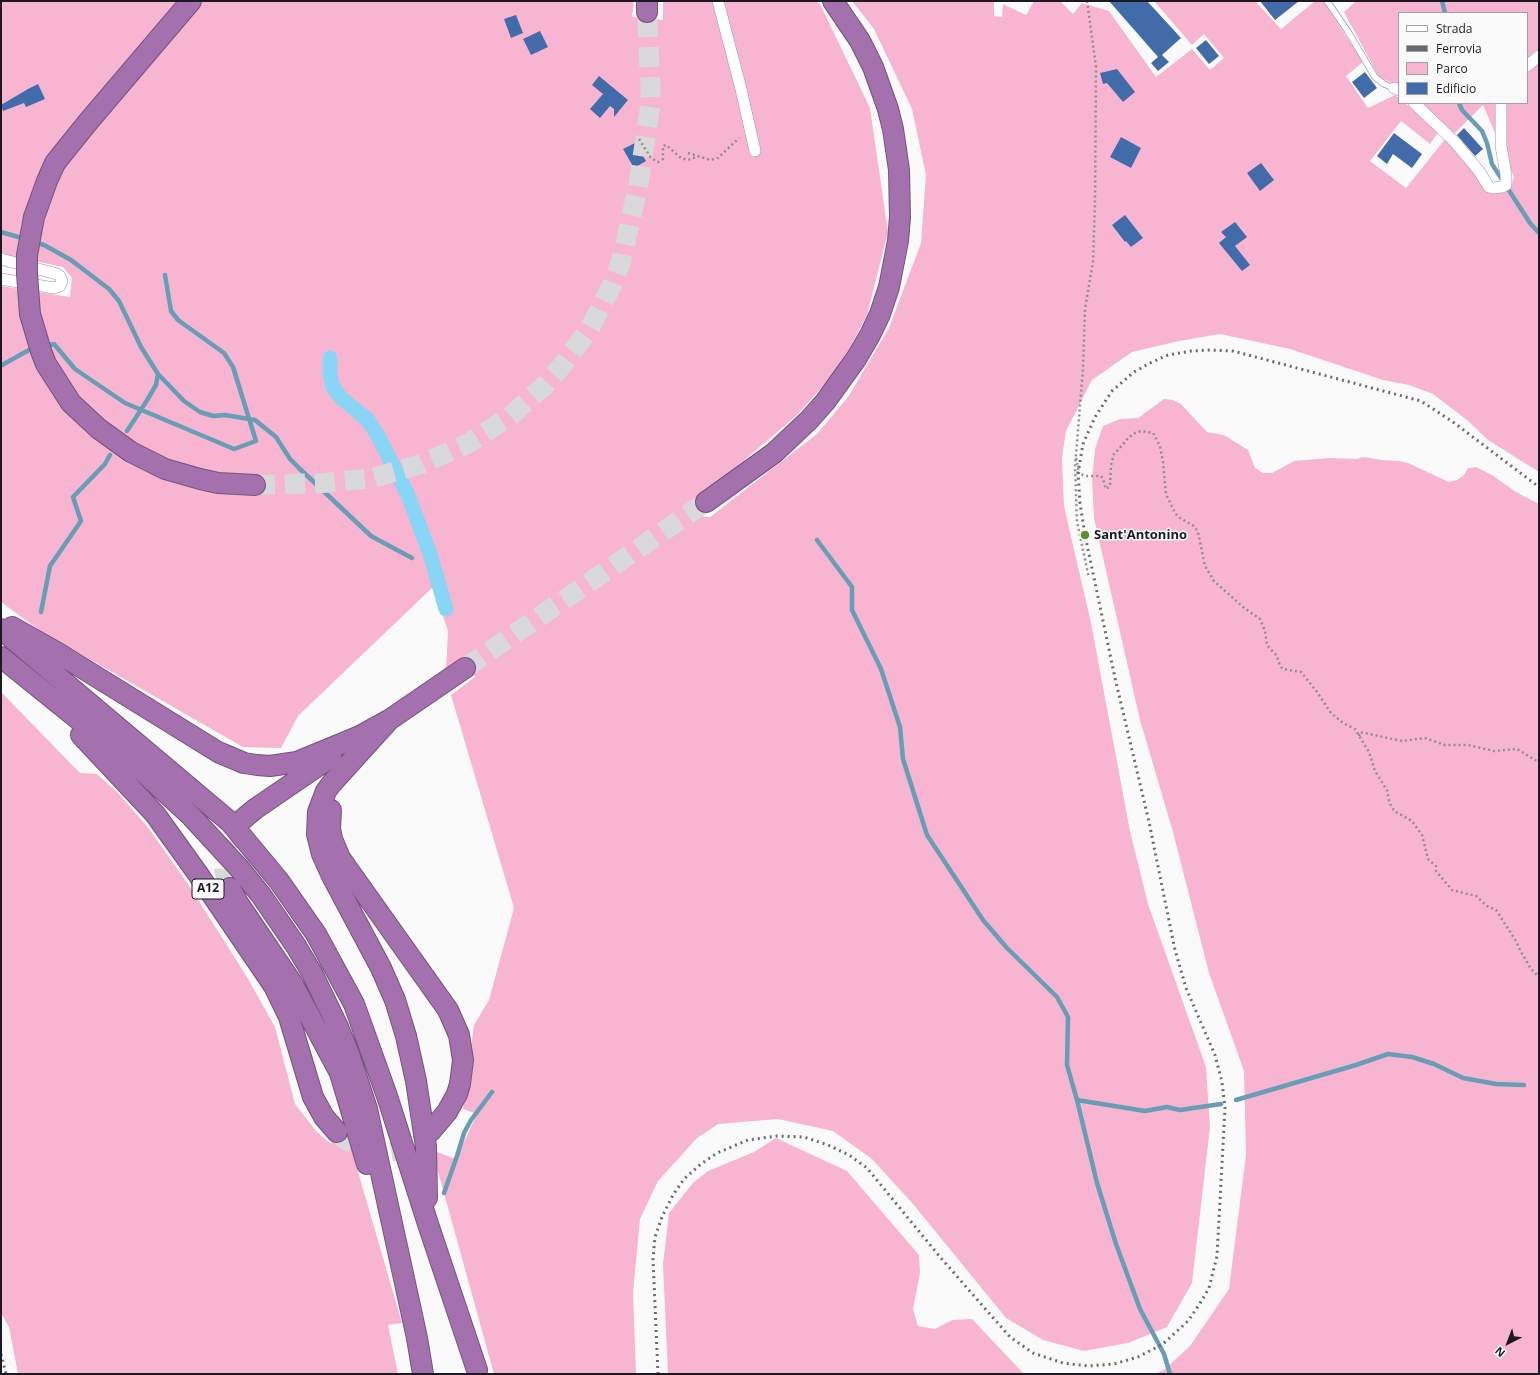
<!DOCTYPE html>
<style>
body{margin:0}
#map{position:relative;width:1540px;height:1375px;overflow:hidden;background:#fafafa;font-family:"Open Sans",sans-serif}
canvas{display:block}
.frame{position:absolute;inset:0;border:2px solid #1b1a23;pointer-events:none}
.legend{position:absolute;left:1398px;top:12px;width:130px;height:92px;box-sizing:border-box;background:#fafafa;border:1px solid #a1a0a4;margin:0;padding:5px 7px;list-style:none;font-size:12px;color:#1b1a23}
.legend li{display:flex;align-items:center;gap:8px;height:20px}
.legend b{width:20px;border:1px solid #a1a0a4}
.north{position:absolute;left:1488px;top:1323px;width:40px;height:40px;-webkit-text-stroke:3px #fafafa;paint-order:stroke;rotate:222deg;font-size:11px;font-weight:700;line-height:16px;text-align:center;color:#1b1a23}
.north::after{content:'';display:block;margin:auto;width:14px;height:18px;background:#1b1a23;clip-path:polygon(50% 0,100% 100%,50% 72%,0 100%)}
</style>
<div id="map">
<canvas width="1540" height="1375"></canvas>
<div class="frame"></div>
<ul class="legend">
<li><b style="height:5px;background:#fff"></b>Strada</li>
<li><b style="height:5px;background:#6b6a70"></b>Ferrovia</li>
<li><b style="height:11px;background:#f8b5d1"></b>Parco</li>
<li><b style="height:11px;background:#416ba9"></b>Edificio</li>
</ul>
<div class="north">N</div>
</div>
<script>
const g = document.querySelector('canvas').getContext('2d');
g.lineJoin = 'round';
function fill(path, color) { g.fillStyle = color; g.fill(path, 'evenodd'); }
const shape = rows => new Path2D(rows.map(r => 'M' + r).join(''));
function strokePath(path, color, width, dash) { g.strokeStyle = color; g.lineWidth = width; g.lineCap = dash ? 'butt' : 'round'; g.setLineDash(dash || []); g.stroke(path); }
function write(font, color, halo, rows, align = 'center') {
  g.font = font + ' "Open Sans",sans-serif'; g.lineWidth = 3; g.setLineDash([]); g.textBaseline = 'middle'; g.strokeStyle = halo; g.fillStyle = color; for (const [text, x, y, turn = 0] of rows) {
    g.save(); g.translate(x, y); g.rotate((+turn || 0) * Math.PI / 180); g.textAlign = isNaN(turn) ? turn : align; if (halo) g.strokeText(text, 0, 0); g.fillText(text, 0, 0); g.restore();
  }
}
fill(shape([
 [1,1,634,1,632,17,663,20,663,1,816,1,820,4,870,108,888,232,867,315,839,368,797,415,705,494,691,500,691,509,697,516,710,517,817,434,848,397,889,328,921,243,926,175,912,109,874,29,852,1,994,1,994,16,1002,17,1003,4,1026,15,1034,1,1060,1,1073,14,1082,3,1109,11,1156,77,1192,49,1210,70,1224,58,1204,34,1192,45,1154,1,1255,1,1281,29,1315,1,1323,1,1363,62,1346,76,1368,108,1395,95,1399,98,1399,103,1405,103,1439,131,1430,144,1401,121,1370,161,1406,188,1446,138,1492,193,1509,190,1514,177,1483,105,1452,136,1419,103,1527,103,1527,13,1399,13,1399,86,1379,77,1344,12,1356,1,1539,1,1539,472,1488,440,1467,420,1433,394,1409,385,1383,380,1290,349,1220,334,1179,341,1132,352,1092,380,1066,431,1062,457,1064,506,1091,623,1130,831,1148,904,1206,1067,1210,1127,1192,1283,1167,1327,1128,1343,1084,1351,1043,1340,1006,1318,913,1204,872,1159,833,1131,778,1119,718,1124,697,1138,658,1181,640,1219,633,1293,636,1374,494,1374,432,1150,456,1159,477,1114,463,1109,474,1025,489,1000,514,908,451,695,475,677,462,658,446,670,448,631,433,587,298,716,281,748,243,747,42,632,1,602,1,286,70,297,72,278,63,267,10,256,1,252],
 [1164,399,1173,400,1181,404,1207,432,1224,435,1248,450,1255,468,1263,473,1272,473,1294,461,1329,458,1356,459,1364,457,1382,460,1399,461,1408,463,1449,482,1457,480,1464,475,1468,468,1476,467,1492,475,1516,492,1539,504,1539,1374,1155,1374,1165,1369,1190,1346,1229,1289,1246,1155,1244,1071,1209,973,1173,832,1140,720,1094,518,1092,479,1095,449,1103,426,1120,419,1138,418],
 [1,692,80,773,97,774,117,792,147,826,188,884,247,977,275,1027,295,1104,316,1131,331,1144,345,1127,402,1323,388,1325,398,1374,18,1374,9,1327,1,1313],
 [776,1138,847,1171,919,1255,920,1273,913,1309,918,1326,935,1329,952,1320,972,1319,1024,1374,668,1374,663,1264,669,1213,693,1183,708,1171,754,1152]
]), '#f8b5d1');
strokePath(shape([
 [1442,1,1445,13],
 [1459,103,1462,110,1482,131,1487,143,1492,164,1530,223,1539,233],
 [1,232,25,239],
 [34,242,44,245,71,260,109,289,119,301,141,347,158,374,184,401,200,412,213,416,225,415,255,420,276,437,290,459,299,468,371,536,412,558],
 [45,346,54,344,75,369,125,403,234,449,256,441,233,367,224,353,178,320,171,311,165,275],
 [2,365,29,350,36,348],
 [127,431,146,402,156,385,158,374],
 [817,540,852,587,852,610,881,669,900,727,903,759,927,835,983,920,1007,948,1057,997,1068,1017,1067,1065,1077,1100,1097,1183,1116,1244,1140,1309,1164,1354,1170,1374],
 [41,612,50,566,81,521,73,497,105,464,110,455],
 [1077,1100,1145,1111,1167,1107,1180,1110,1221,1104],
 [1236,1100,1356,1065,1388,1054,1412,1057,1434,1064,1463,1078,1496,1084,1524,1085],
 [444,1193,457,1156,464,1133,471,1120,492,1092]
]), '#689db6', 4.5);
strokePath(shape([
 [330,358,330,375,333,387,341,398,367,419,377,434,408,495,430,554,446,609]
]), '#89d5f5', 15);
fill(shape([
 [1109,1,1147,1,1181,38,1162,55,1169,62,1158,71,1151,63,1158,57],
 [1260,1,1299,1,1275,20],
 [516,15,523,33,511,38,504,19],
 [540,31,548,47,531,55,523,39],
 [1206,40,1219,56,1209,64,1196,48],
 [1117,69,1135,92,1123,102,1107,83,1103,84,1100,73],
 [1365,72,1377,88,1364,98,1352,82],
 [599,76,628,100,614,117,614,109,610,106,600,118,590,109,603,94,592,85],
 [38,84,45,99,26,107,24,103,3,111,1,105,28,89],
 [1464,128,1483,149,1475,156,1457,135],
 [1394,133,1422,154,1412,168,1393,154,1387,164,1377,156],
 [1121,137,1141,148,1131,168,1110,157],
 [635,143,646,161,634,168,623,149],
 [1261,163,1274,180,1260,191,1247,173],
 [1125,215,1143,238,1131,247,1126,241,1125,242,1112,225],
 [1235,222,1247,237,1235,246,1250,265,1242,271,1219,243,1226,237,1221,232]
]), '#416ba9');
strokePath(shape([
 [255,485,324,483,373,478,421,464,467,444,509,417,545,385,561,367,590,328,612,285,621,262,638,187,651,101,647,12],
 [465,668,706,502],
 [230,888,224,870,225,851,231,833,243,819],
 [337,1132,344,1139,363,1149,384,1153,405,1149,414,1144,431,1131]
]), '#d9d8da', 20, [20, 10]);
const service = shape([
 [1327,1,1347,30,1375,77,1384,84,1394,88]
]);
const minor = shape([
 [718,1,741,89,755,151],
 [1527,66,1539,56],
 [1394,88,1399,90],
 [1414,103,1454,141,1479,171,1489,187,1493,188,1502,187,1506,185,1506,175,1501,146,1501,103],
 [1,259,57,274,60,276,62,281,60,286,54,288,1,279]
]);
const motorway = shape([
 [647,1,647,12],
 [55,163,88,122,191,1],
 [41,351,46,364,71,403,99,429,131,452,165,469,200,479,218,483,255,485],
 [706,502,774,453,809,420,825,402,856,359,870,335,880,314,889,287,898,241,900,217,899,170,893,129,888,109,873,67,860,41,833,1],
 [12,627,58,653,218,752,244,763,257,765,270,766,297,762,360,736,389,720,465,668],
 [1,629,230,822,279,881,316,934,354,1004,387,1096,428,1224,477,1370],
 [1,657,141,770,191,816,239,868,261,895,296,946,312,973,338,1027,349,1054,367,1109,417,1338,423,1374],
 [389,720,332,783,326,791,318,812,317,834,322,854,332,876,381,968,395,1000,406,1036,416,1081,426,1147,427,1198],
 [81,735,155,814,198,874,274,986,289,1017,313,1097,324,1117,337,1132],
 [331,810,330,829,332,839,340,858,448,1010,459,1035,463,1060,460,1084,457,1094,447,1112,431,1131],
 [243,819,255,809,331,757],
 [230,888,238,903,292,983,340,1073,367,1164]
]);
strokePath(service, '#9693ae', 7);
strokePath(minor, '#9693ae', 12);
strokePath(motorway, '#74537d', 22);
strokePath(shape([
 [1087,1,1096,67,1095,202,1093,262,1085,309,1083,369,1075,467,1077,522,1089,578],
 [639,139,651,158,658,162,663,159,663,146,666,145,681,158,688,160,699,156],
 [688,153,710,160,718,158,739,138],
 [1076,458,1079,473,1078,473,1086,476,1101,476,1103,479,1106,489,1110,486,1111,465,1114,454,1118,450,1129,437,1135,433,1141,431,1153,433,1160,446,1163,462,1166,494,1175,513,1180,518,1194,526,1198,532,1205,566,1214,581,1243,607,1260,619,1265,631,1267,645,1277,656,1280,666,1283,669,1301,672,1317,692,1331,713,1343,723,1355,729,1369,752,1375,771,1388,792,1388,798,1392,808,1396,812,1412,821,1422,835,1428,859,1436,866,1436,871,1452,890,1476,896,1487,906,1496,910,1516,941,1520,950,1531,969,1539,977],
 [1359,736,1360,732,1402,741,1425,738,1445,745,1468,745,1494,751,1517,749,1535,760,1539,761]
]), '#8f8e92', 2.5, [2, 3]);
strokePath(service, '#fff', 5.5);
strokePath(minor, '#fff', 11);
strokePath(motorway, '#a471ae', 20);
strokePath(shape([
 [1,1354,6,1374],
 [658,1374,653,1259,655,1237,662,1217,673,1195,684,1179,701,1164,717,1153,748,1140,777,1136,804,1137,828,1145,849,1155,867,1168,940,1257,1010,1337,1033,1353,1063,1363,1088,1366,1114,1364,1138,1357,1163,1344,1188,1321,1199,1305,1209,1288,1217,1256,1225,1108,1222,1082,1215,1055,1186,988,1175,950,1149,822,1115,678,1085,535,1080,503,1078,473,1083,444,1095,417,1112,391,1134,372,1150,363,1168,355,1191,351,1210,350,1233,351,1421,401,1453,422,1539,487]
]), '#6b6a70', 3, [2, 4]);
const motorwayBridge = shape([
 [41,351,30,314,27,274,27,255,34,217,47,181,55,163]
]);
strokePath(motorwayBridge, '#74537d', 22, []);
strokePath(motorwayBridge, '#a471ae', 20);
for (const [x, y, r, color] of [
 [1085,535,5,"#5b912b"]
]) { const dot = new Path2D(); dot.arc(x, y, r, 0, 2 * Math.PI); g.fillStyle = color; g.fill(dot); strokePath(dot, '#fafafa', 1.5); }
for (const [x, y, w] of [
 [208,889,32]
]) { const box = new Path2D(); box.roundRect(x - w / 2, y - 10, w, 20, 3); g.fillStyle = '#fafafa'; g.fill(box); strokePath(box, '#1b1a23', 1); }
write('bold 12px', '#1b1a23', null, [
 ["A12",208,889]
]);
write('bold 13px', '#1b1a23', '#fafafa', [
 ["Sant'Antonino",1094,535]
], 'left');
</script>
